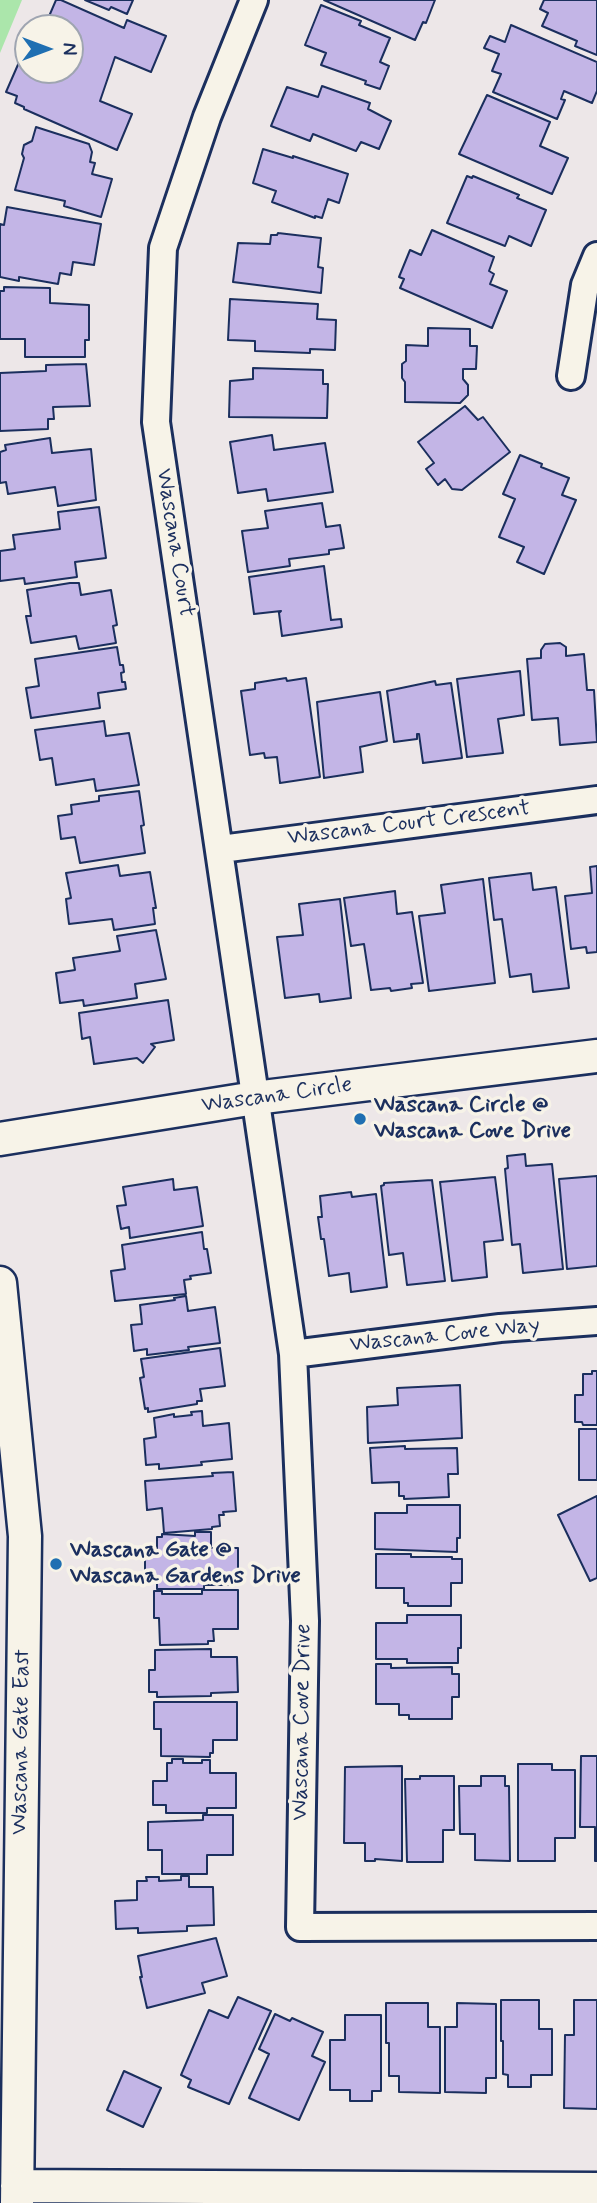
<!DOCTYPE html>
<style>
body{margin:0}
#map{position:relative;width:597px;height:2203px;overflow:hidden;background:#ede7e8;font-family:Mynerve,sans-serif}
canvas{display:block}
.north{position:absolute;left:14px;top:14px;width:70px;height:70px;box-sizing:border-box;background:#f7f3e8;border:2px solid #9fa5b1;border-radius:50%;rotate:90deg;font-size:19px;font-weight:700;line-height:28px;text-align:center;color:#1b2f5e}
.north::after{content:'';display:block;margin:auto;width:24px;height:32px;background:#1f6fb2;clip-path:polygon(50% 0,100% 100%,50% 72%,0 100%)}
</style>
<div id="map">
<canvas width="597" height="2203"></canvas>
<div class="north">N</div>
</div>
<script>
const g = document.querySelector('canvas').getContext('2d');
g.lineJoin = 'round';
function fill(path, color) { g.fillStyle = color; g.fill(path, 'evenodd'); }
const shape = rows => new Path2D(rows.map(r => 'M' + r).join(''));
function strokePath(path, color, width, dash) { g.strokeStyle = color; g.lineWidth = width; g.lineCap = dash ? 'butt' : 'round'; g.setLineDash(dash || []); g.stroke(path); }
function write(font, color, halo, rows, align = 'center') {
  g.font = font + ' Mynerve,sans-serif'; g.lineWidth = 7; g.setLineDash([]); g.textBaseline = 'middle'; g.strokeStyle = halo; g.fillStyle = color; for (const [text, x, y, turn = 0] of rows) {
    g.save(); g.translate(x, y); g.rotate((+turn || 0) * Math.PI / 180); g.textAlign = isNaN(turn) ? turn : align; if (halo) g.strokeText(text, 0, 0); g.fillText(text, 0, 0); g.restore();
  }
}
fill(shape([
 [0,0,22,0,0,53]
]), '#abe6ab');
const building = shape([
 [56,0,61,0,124,28,127,20,166,36,151,72,115,57,100,101,132,114,117,150,24,109,24,107,15,103,17,96,6,92,20,60,28,63,28,70,70,70,70,28,44,28,56,0],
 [85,0,133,0,127,14,111,7,109,10,85,0],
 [324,0,435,0,426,23,423,22,415,40,324,0],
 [544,0,597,0,597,55,575,46,577,41,542,26,548,13,540,9,544,0],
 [321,5,361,21,359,25,390,38,380,62,389,66,380,89,365,84,366,81,321,65,326,53,305,45,321,5],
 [511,25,597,62,597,91,592,103,564,91,561,99,565,100,557,119,493,92,501,74,492,71,499,54,484,48,490,36,505,42,511,25],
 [322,86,370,103,368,109,391,121,379,149,361,142,356,151,313,134,310,141,271,126,287,87,318,97,322,86],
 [487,95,550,122,540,146,568,158,552,194,459,154,487,95],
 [36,127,89,144,92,152,90,162,95,163,92,174,112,179,101,217,64,206,65,201,15,190,24,158,22,154,24,145,32,141,36,127],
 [263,149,293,158,293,156,348,174,339,203,328,199,322,218,315,216,315,218,272,202,276,191,253,183,263,149],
 [467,176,472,178,473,176,519,195,517,198,546,210,531,246,509,236,505,246,447,223,467,176],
 [7,207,101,224,94,265,73,262,71,275,60,273,58,284,19,277,19,281,0,277,0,224,4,225,7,207],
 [432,230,494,257,489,271,494,274,490,284,507,291,492,328,400,288,404,279,399,277,410,250,421,255,432,230],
 [278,233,321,238,318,267,323,268,321,293,233,282,238,243,270,244,271,235,277,235,278,233],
 [4,287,50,288,50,303,89,305,89,340,85,340,85,357,25,357,25,339,0,339,0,291,4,291,4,287],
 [230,299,318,304,317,319,336,320,335,350,310,349,310,353,255,351,255,341,228,340,230,299],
 [428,328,470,329,470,346,477,346,476,369,463,369,463,379,468,385,468,395,460,403,405,402,405,382,402,378,402,364,406,361,406,345,428,346,428,328],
 [86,364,90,406,53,407,54,419,48,419,48,429,0,431,0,373,46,371,46,365,86,364],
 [253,368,323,370,323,384,328,384,327,418,229,417,230,381,253,379,253,368],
 [465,406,478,420,483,417,510,452,462,490,452,489,445,479,438,485,426,469,434,463,418,442,465,406],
 [272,435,274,450,325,443,333,492,268,501,266,489,238,493,230,442,272,435],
 [50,438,52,453,91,449,96,500,58,506,55,487,8,494,6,482,0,483,0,452,6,450,5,445,50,438],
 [520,455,542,464,541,467,569,478,562,495,576,500,544,574,517,562,524,547,499,537,515,499,503,494,520,455],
 [322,503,326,527,340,525,344,548,329,550,329,554,289,559,290,566,248,572,242,531,268,528,265,511,322,503],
 [99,507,106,558,75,562,77,577,25,584,24,578,0,581,0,551,15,549,13,535,60,529,58,512,99,507],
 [324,566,331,620,341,619,342,627,282,636,279,613,281,611,254,614,249,577,324,566],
 [70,583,79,583,81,595,111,590,117,625,113,626,116,643,79,649,76,636,31,643,26,616,31,616,27,590,70,583],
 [560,643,566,647,566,656,584,654,587,690,594,690,597,742,560,745,558,718,532,720,527,659,541,658,541,650,545,644,560,643],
 [117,647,120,665,123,665,124,672,121,673,122,682,125,682,126,689,98,693,100,708,31,718,26,688,39,686,35,659,117,647],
 [520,671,524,715,498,719,503,753,467,757,457,679,520,671],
 [286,678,287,681,306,678,320,777,280,783,277,757,265,758,264,753,250,755,241,691,255,689,255,683,286,678],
 [435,681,436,685,451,683,462,758,423,763,419,734,417,734,417,739,394,742,387,691,435,681],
 [380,692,387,741,360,747,363,772,324,778,317,702,380,692],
 [104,721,106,736,129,733,139,785,96,791,94,779,56,785,52,758,40,760,35,730,104,721],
 [139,791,144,825,141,826,145,853,80,863,75,837,61,839,58,816,72,814,71,805,99,801,99,796,139,791],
 [118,865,120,876,150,872,156,908,153,908,155,924,114,930,112,919,69,924,66,899,71,898,66,873,118,865],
 [597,866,597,952,587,953,586,947,571,949,565,896,592,893,590,867,597,866],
 [531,873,533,890,556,887,569,988,533,992,531,974,510,977,502,919,494,920,489,878,531,873],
 [483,879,495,983,429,991,419,916,445,913,441,885,483,879],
 [395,891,397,914,412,912,423,983,411,984,412,988,391,991,390,988,371,990,364,944,351,946,344,898,395,891],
 [340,899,351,998,320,1002,319,994,285,998,277,937,303,935,299,904,340,899],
 [156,930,166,979,135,984,137,998,84,1006,83,1000,60,1003,56,973,75,970,73,958,120,951,117,936,156,930],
 [168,1000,174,1040,151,1044,155,1047,143,1063,137,1058,94,1064,90,1037,82,1039,79,1013,168,1000],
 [525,1154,526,1166,552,1164,563,1269,523,1273,520,1244,512,1245,505,1169,508,1168,507,1156,525,1154],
 [597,1176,597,1266,567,1269,559,1179,597,1176],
 [495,1177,503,1240,484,1242,487,1277,452,1281,440,1182,495,1177],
 [173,1179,174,1190,197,1187,203,1226,130,1238,129,1227,121,1229,117,1206,126,1205,123,1187,173,1179],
 [432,1180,445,1281,407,1285,403,1253,389,1255,381,1186,384,1185,384,1183,432,1180],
 [351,1192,352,1197,376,1194,387,1287,351,1292,349,1273,329,1276,324,1239,321,1239,318,1217,322,1217,320,1196,351,1192],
 [202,1232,204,1249,207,1249,211,1273,190,1276,191,1279,184,1280,186,1294,115,1301,111,1271,125,1269,122,1245,202,1232],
 [186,1296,188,1311,215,1307,220,1343,188,1347,189,1350,147,1355,147,1349,134,1351,131,1325,142,1324,140,1305,175,1300,174,1298,186,1296],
 [220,1348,225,1386,200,1389,202,1401,197,1401,197,1404,148,1412,148,1408,145,1409,140,1378,144,1377,141,1359,220,1348],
 [592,1371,597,1371,597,1425,583,1425,582,1422,575,1422,575,1395,583,1395,583,1374,592,1374,592,1371],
 [460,1385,462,1438,368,1443,367,1407,398,1405,397,1388,460,1385],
 [202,1411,203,1426,229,1423,232,1459,201,1462,202,1465,159,1469,159,1464,146,1465,144,1439,156,1437,154,1418,174,1414,174,1417,192,1415,191,1412,202,1411],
 [579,1429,597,1429,597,1480,579,1480,579,1429],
 [405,1446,405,1449,457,1448,458,1474,448,1474,449,1497,404,1499,404,1496,399,1496,399,1482,372,1483,370,1448,405,1446],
 [233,1472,236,1511,223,1512,224,1515,219,1515,220,1526,212,1527,212,1529,164,1533,162,1508,147,1510,145,1481,213,1476,212,1473,233,1472],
 [597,1496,597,1578,590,1581,558,1515,597,1496],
 [407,1505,460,1505,460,1538,457,1538,457,1552,375,1549,375,1513,407,1513,407,1505],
 [195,1532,211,1532,211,1548,238,1548,238,1585,204,1585,204,1589,157,1589,157,1579,145,1579,145,1556,157,1556,157,1537,162,1537,162,1534,195,1536,195,1532],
 [376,1554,411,1554,411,1557,452,1557,452,1559,462,1559,462,1583,451,1583,451,1606,408,1606,408,1603,404,1603,404,1588,376,1588,376,1554],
 [202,1590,238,1590,238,1629,213,1629,214,1641,208,1641,208,1644,160,1645,159,1618,154,1618,154,1591,162,1591,162,1594,202,1594,202,1590],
 [407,1615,461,1615,461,1648,458,1648,458,1663,407,1663,407,1659,376,1659,376,1623,407,1623,407,1615],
 [211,1649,211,1657,237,1657,238,1692,211,1693,211,1696,157,1697,157,1692,149,1692,149,1670,155,1670,155,1650,211,1649],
 [376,1664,391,1664,391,1668,452,1667,452,1674,459,1674,459,1697,452,1697,452,1719,409,1719,409,1715,399,1715,399,1704,376,1704,376,1664],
 [154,1702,237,1702,237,1740,213,1740,213,1753,210,1753,210,1757,161,1756,161,1729,154,1729,154,1702],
 [581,1756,597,1756,597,1861,595,1861,595,1827,580,1827,581,1756],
 [172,1759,183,1759,183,1763,202,1763,202,1760,210,1760,210,1773,236,1773,236,1808,207,1808,207,1813,166,1813,166,1805,153,1805,153,1781,167,1781,167,1763,172,1763,172,1759],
 [518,1764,552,1764,552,1770,575,1770,575,1838,555,1838,555,1861,518,1861,518,1764],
 [402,1766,402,1861,375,1859,375,1861,365,1861,365,1843,344,1843,345,1767,402,1766],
 [420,1776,454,1776,454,1830,443,1830,443,1862,407,1862,405,1779,420,1779,420,1776],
 [481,1776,505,1776,505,1786,509,1786,510,1861,475,1860,475,1834,460,1834,459,1786,481,1786,481,1776],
 [203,1815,233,1815,233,1855,207,1855,207,1874,162,1874,162,1850,148,1850,148,1822,203,1820,203,1815],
 [181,1876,189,1876,189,1887,213,1887,214,1925,187,1926,187,1931,138,1933,138,1928,116,1929,115,1901,137,1900,137,1881,147,1881,146,1877,159,1877,159,1881,181,1880,181,1876],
 [216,1938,227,1976,202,1983,205,1993,147,2008,140,1977,142,1977,138,1956,216,1938],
 [238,1997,271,2011,229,2104,188,2087,191,2080,181,2075,209,2010,228,2018,238,1997],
 [501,2000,539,2000,539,2029,552,2029,552,2075,531,2075,531,2087,508,2087,508,2075,503,2074,503,2041,501,2041,501,2000],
 [574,2000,597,2000,597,2109,564,2108,565,2035,574,2035,574,2000],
 [386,2003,428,2003,428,2027,440,2027,440,2093,399,2092,399,2076,389,2076,389,2043,386,2043,386,2003],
 [457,2003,496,2004,496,2078,486,2078,486,2093,445,2092,445,2027,457,2027,457,2003],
 [275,2014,290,2021,292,2018,323,2032,312,2056,325,2062,299,2120,249,2098,269,2054,259,2049,275,2014],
 [345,2015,381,2015,381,2091,372,2091,372,2101,350,2101,350,2090,330,2090,330,2040,345,2040,345,2015],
 [124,2071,161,2088,143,2127,107,2110,124,2071]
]);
fill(building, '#c3b5e6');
strokePath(building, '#1b2f5e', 2);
const minor = shape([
 [254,0,207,117,163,248,156,422,293,1354,305,1621,300,1927,597,1926],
 [571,376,585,285,597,256],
 [221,849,597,800],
 [293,1354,500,1328,597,1321]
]);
const tertiary = shape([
 [0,1139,255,1098,597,1056],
 [0,1283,25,1536,17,2203],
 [17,2186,597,2189]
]);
strokePath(minor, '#1b2f5e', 32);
strokePath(tertiary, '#1b2f5e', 37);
strokePath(minor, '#f7f3e8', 26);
strokePath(tertiary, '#f7f3e8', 32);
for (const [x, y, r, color] of [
 [360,1119,7,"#1f6fb2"],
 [56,1564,7,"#1f6fb2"]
]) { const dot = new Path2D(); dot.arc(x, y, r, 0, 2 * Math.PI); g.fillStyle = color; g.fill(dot); strokePath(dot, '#f7f3e8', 2.5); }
write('23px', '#1b2f5e', '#f7f3e8', [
 ["Wascana Court",174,543,81],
 ["Wascana Court Crescent",409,824,-7],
 ["Wascana Circle",277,1096,-8],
 ["Wascana Cove Way",445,1336,-6],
 ["Wascana Cove Drive",303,1722,-89],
 ["Wascana Gate East",22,1742,-89]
]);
write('bold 23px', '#1b2f5e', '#f7f3e8', [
 ["Wascana Circle @",374,1106],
 ["Wascana Cove Drive",374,1132],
 ["Wascana Gate @",70,1551],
 ["Wascana Gardens Drive",70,1577]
], 'left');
</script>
